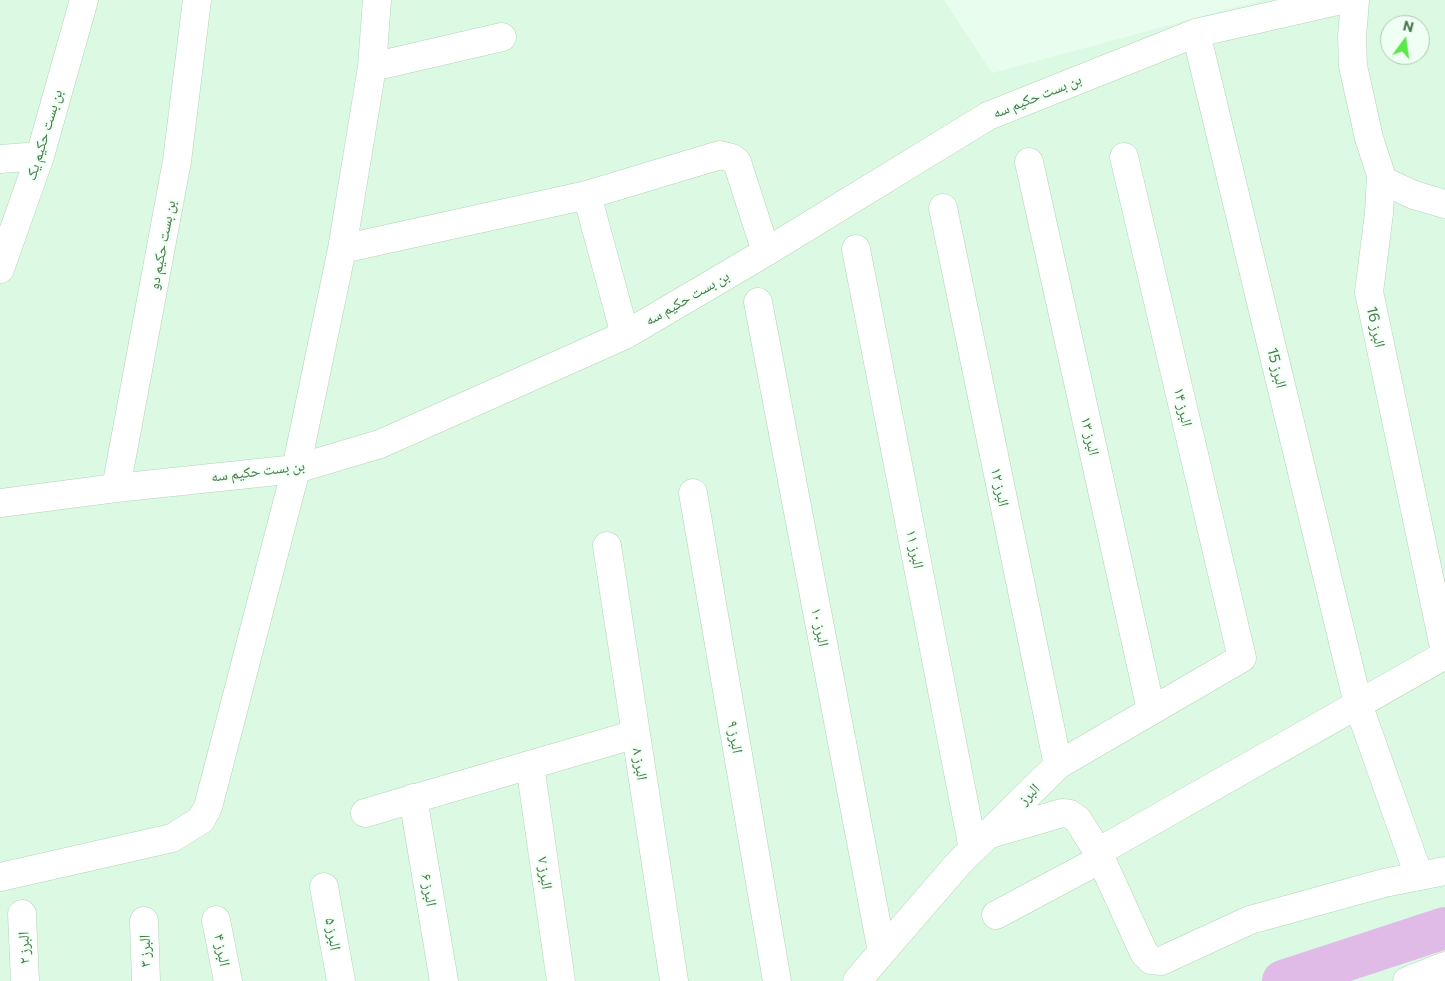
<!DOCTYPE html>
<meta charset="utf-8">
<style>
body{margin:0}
#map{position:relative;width:1445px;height:981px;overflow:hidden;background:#e8fdee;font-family:Commissioner,sans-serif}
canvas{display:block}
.north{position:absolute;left:1380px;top:15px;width:50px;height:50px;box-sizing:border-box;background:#effff4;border:1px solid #adc9b1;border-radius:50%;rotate:14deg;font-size:14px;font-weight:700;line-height:20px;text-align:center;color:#4b784d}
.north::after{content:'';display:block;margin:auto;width:18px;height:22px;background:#5ae84c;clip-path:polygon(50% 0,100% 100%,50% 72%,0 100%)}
</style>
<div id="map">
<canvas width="1445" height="981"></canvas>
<div class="north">N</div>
</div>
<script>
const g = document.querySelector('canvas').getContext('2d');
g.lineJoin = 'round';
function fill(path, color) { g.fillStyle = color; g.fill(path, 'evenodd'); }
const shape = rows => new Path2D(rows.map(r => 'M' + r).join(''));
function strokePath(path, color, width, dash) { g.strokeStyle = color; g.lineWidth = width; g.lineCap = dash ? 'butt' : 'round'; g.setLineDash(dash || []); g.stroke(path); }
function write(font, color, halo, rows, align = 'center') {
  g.font = font + ' Commissioner,"Noto Naskh Arabic",sans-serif'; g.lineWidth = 4; g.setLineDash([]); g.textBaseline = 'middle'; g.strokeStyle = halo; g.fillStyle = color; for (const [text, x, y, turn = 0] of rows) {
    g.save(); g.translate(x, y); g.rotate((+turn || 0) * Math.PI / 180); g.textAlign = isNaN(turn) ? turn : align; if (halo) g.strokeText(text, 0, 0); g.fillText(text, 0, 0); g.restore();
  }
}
fill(shape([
 [0,0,944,0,992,73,1262,0,1445,0,1445,981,0,981],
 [1390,25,1420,25,1420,55,1390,55]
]), '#dcfae3');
strokePath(shape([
 [1283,981,1445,928]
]), '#e0bbe7', 42);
const minor = shape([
 [1355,0,1352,37,1353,66,1369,138,1381,175,1379,213,1369,292,1445,652],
 [1196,33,1358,704,1419,876],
 [372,67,502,37],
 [0,159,40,156],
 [1029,162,1151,710],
 [1381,180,1414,195,1445,204],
 [587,195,625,335],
 [943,208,1058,765],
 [342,249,587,195,720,155,732,158,737,162,766,252],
 [856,249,973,849],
 [0,269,40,156,84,0],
 [758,302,882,952],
 [116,488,177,161,197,0],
 [693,493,777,981],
 [0,503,116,488,296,469,380,444,625,335,766,252,988,116,1196,33,1341,0],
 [607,546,674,981],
 [530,765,561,981],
 [413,798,444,981],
 [365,813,636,734],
 [990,834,1062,813,1070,814,1078,820,1098,852,1144,953,1151,960,1161,961,1250,920,1384,883,1445,871],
 [1098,852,1445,655],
 [0,877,172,838,201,820,208,807,296,469,342,249,372,67,377,0],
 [324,887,341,981],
 [22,914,25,981],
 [996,915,1101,859],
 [216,920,228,981],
 [144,921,146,981],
 [857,981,958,864,1058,765,1242,658,1124,157],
 [1407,981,1445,966]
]);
strokePath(minor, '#b3d4b7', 29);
strokePath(minor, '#fff', 28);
write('15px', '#4b784d', '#effff4', [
 ["بن بست حکیم سه",1037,96,-22],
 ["بن بست حکیم یک",44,135,-73],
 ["بن بست حکیم دو",162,245,-79],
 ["بن بست حکیم سه",687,298,-30],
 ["البرز 16",1376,327,78],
 ["البرز 15",1277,368,76],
 ["البرز ۱۴",1183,407,77],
 ["البرز ۱۳",1090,436,77],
 ["بن بست حکیم سه",258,471,-7],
 ["البرز ۱۲",1000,487,78],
 ["البرز ۱۱",915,549,79],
 ["البرز ۱۰",820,627,79],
 ["البرز ۹",735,737,80],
 ["البرز ۸",640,764,81],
 ["البرز",1029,794,-45],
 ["البرز ۷",545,873,82],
 ["البرز ۶",429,890,80],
 ["البرز ۵",333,934,80],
 ["البرز ۲",24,948,-92],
 ["البرز ۴",222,950,79],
 ["البرز ۳",145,951,-91]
]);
</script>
